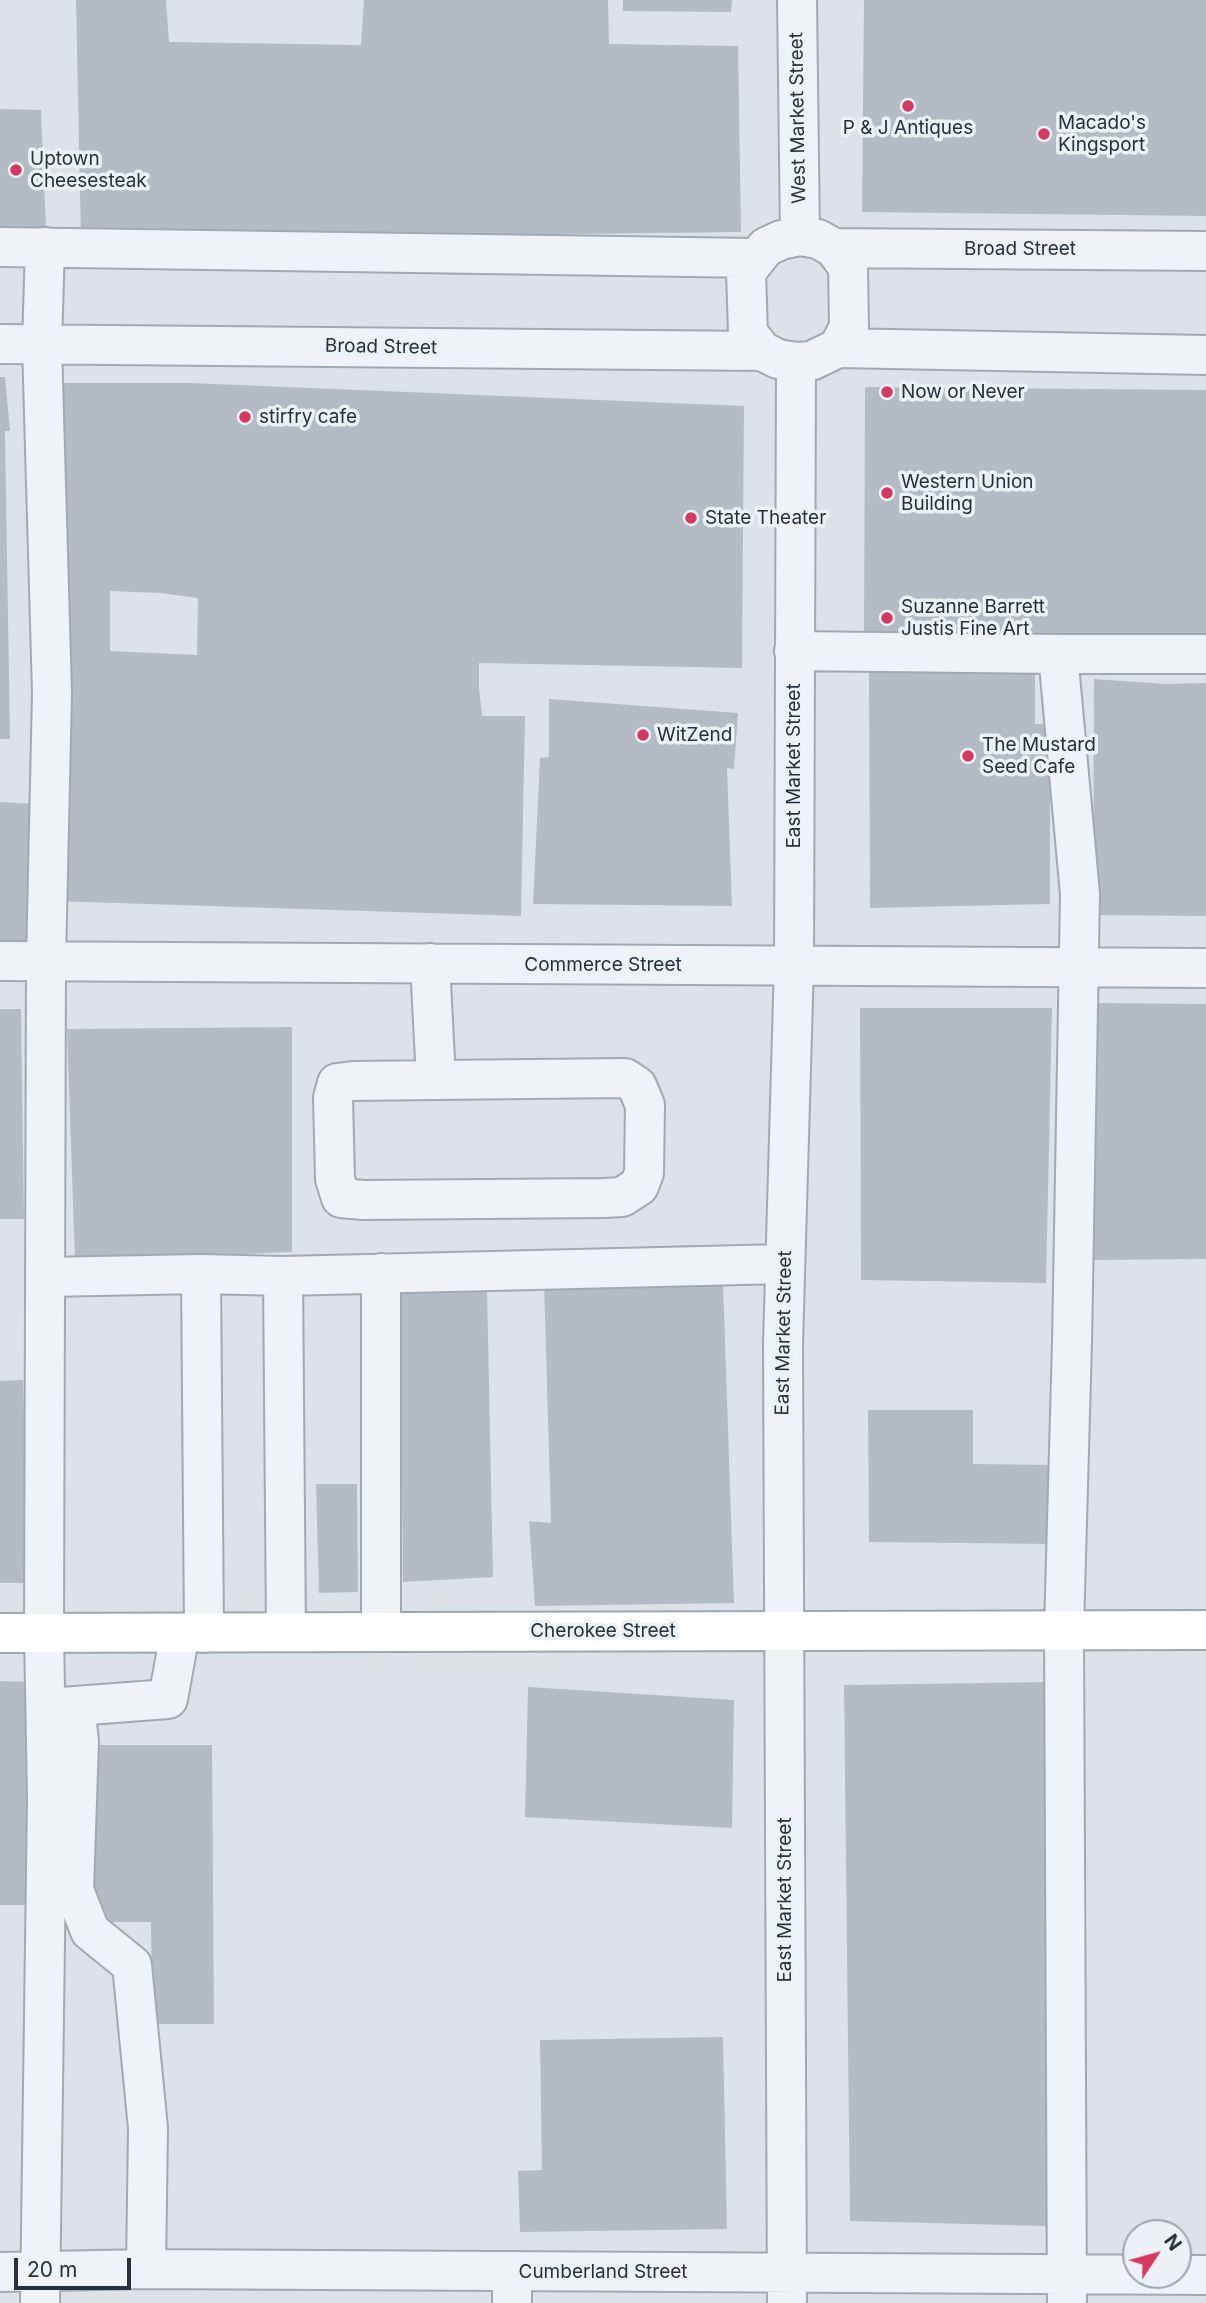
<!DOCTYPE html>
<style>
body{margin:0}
#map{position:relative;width:1206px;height:2303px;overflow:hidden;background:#dce2e8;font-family:Inter,sans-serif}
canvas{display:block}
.north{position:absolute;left:1122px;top:2219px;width:70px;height:70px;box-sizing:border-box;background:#ecf1f5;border:2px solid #9ca4ac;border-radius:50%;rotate:54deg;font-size:19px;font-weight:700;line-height:28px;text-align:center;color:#25313f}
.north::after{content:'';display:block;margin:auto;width:24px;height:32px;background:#d53861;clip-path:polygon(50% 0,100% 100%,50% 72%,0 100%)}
.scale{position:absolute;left:14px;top:2258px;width:117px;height:32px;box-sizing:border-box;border:4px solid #25313f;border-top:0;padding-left:9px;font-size:21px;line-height:24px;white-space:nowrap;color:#25313f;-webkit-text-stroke:5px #ecf1f5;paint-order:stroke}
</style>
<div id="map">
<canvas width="1206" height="2303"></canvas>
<div class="north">N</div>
<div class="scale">20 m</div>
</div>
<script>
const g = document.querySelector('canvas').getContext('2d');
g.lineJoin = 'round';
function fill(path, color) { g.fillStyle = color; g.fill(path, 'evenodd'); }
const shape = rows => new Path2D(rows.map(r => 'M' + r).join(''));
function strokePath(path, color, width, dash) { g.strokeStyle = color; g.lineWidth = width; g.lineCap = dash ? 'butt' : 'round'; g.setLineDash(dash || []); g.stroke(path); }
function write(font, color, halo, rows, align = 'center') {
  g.font = font + ' Inter,sans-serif'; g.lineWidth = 7; g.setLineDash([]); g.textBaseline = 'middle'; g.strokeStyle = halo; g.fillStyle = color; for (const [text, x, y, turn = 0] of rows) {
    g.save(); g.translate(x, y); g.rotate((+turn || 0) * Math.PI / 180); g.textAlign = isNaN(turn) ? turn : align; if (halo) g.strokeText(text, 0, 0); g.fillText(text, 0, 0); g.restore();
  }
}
fill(shape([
 [76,0,166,0,169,42,361,45,364,0,608,0,609,44,738,46,741,232,81,240],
 [623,0,732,0,731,12,623,11],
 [864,0,1206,0,1206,216,862,212],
 [0,109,41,110,46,228,0,227],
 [0,377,5,377,10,431,5,431,10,739,0,739],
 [57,383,191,383,744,406,742,668,479,663,479,688,482,716,525,716,521,916,53,901],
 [110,591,160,593,198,598,197,655,110,651],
 [865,387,1206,390,1206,639,864,637],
 [869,668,1035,672,1035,724,1050,724,1050,904,870,908],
 [1094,679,1166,684,1206,683,1206,916,1093,915],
 [549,699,738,713,734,769,727,768,732,906,533,904,540,758,549,757],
 [0,802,36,804,28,948,0,946],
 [1096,1003,1206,1004,1206,1259,1090,1260],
 [860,1008,1052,1008,1046,1283,861,1280],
 [0,1009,21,1009,24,1219,0,1219],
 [292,1027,292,1252,75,1261,67,1029],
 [544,1281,723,1283,734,1603,535,1606,529,1521,551,1523],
 [487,1288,493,1577,403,1582,400,1292],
 [23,1380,29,1583,0,1583,0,1381],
 [868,1410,973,1410,973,1464,1053,1465,1053,1544,869,1542],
 [316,1484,357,1484,358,1592,319,1593],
 [0,1681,30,1682,25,1905,0,1905],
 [1050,1682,1047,2226,850,2221,844,1685],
 [528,1687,734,1700,732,1828,525,1817],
 [91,1745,212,1745,214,2024,152,2024,151,1922,93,1922],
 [723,2037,727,2229,520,2232,518,2171,542,2170,540,2040]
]), '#b3bcc5');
const minor = shape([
 [797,0,800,236],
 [800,236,818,239,834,248,848,267,849,327,838,348,811,361,796,362,778,359,762,351,748,333,746,272,766,247,781,240,800,236],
 [0,247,756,258],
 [834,248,1206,251],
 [0,344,762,351],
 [838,348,1206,355],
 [794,651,1058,654,1080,894,1072,1342,1064,1630,1067,2303],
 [1058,654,1206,654],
 [0,961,1206,968],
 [430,963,436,1080,625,1078,637,1086,645,1105,644,1173,639,1186,622,1197,604,1198,363,1200,341,1198,335,1179,333,1098,337,1083,353,1081,436,1080],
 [201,1274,204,1633],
 [283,1276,286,1632],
 [45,1277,201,1274,283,1276,785,1264],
 [381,1632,381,1273],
 [75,1707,79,1741,74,1890,90,1931,132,1965,148,2128,146,2269],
 [49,1708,168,1699,180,1633],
 [0,2272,146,2269,1206,2275],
 [40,2303,47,1799,44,1633,46,961,52,693,42,344,45,247],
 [512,2303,512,2271],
 [787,2303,783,1344,794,965,796,362]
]);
const major = shape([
 [0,1633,1206,1630]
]);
strokePath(minor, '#a1a9b2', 42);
strokePath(major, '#9ba8b4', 42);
strokePath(minor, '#eff2f6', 38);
strokePath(major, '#fff', 38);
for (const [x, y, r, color] of [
 [908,106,7,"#d53861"],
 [1044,134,7,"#d53861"],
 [16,170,7,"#d53861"],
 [887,392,7,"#d53861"],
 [245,417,7,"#d53861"],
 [887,493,7,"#d53861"],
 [691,518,7,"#d53861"],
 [887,618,7,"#d53861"],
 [643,735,7,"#d53861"],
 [968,756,7,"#d53861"]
]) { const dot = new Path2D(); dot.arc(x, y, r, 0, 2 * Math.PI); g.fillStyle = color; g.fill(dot); strokePath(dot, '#ecf1f5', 2.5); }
write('19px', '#25313f', '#ecf1f5', [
 ["West Market Street",798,118,-91],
 ["Broad Street",1020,249],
 ["Broad Street",381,347,1],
 ["East Market Street",794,766,-90],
 ["Commerce Street",603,965],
 ["East Market Street",784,1333,-89],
 ["Cherokee Street",603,1631],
 ["East Market Street",785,1900,-90],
 ["Cumberland Street",603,2272]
]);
write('19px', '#25313f', '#ecf1f5', [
 ["Macado's",1058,123],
 ["Kingsport",1058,145],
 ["P & J Antiques",908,128,"center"],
 ["Uptown",30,159],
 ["Cheesesteak",30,181],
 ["Now or Never",901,392],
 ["stirfry cafe",259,417],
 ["Western Union",901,482],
 ["Building",901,504],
 ["State Theater",705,518],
 ["Suzanne Barrett",901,607],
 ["Justis Fine Art",901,629],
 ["WitZend",657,735],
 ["The Mustard",982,745],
 ["Seed Cafe",982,767]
], 'left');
</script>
